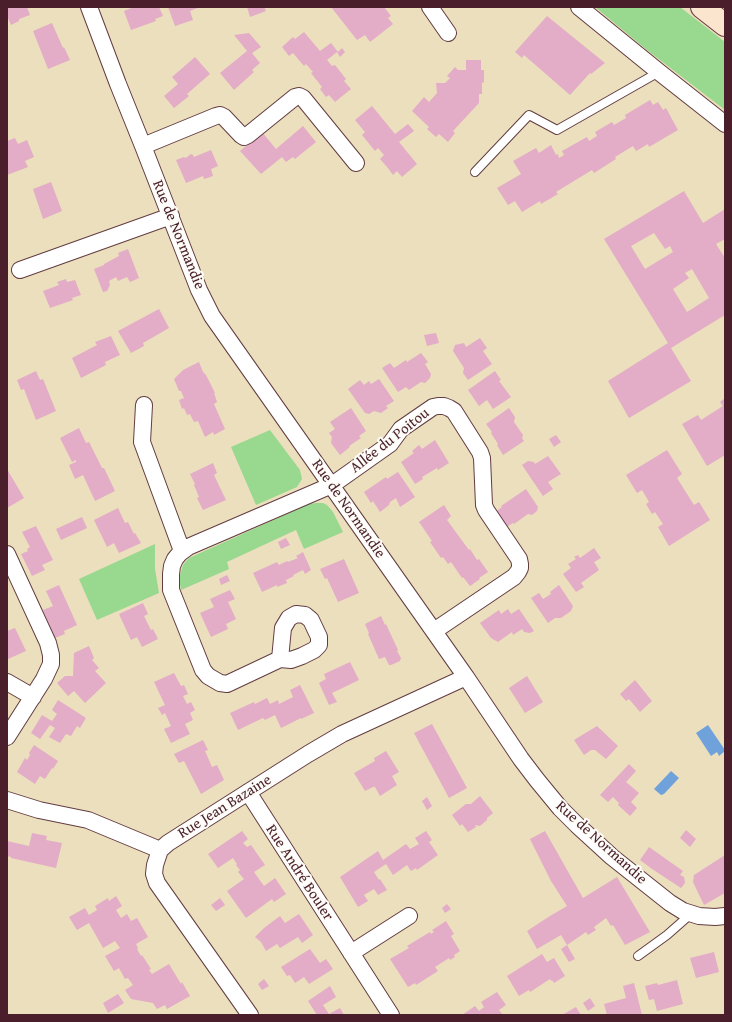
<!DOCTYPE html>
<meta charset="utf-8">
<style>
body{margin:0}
#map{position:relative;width:732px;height:1022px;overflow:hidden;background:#ecdfbd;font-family:"Gentium Book Plus",serif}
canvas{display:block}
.frame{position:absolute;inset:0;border:8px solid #4a1f2b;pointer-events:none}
</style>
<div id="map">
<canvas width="732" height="1022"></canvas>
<div class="frame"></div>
</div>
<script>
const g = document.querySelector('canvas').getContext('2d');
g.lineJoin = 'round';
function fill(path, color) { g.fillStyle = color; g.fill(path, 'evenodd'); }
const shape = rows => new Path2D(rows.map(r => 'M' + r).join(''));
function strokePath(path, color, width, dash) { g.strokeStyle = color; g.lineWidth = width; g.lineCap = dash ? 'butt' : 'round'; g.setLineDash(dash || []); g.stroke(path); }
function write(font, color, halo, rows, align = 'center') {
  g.font = font + ' "Gentium Book Plus",serif'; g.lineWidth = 4; g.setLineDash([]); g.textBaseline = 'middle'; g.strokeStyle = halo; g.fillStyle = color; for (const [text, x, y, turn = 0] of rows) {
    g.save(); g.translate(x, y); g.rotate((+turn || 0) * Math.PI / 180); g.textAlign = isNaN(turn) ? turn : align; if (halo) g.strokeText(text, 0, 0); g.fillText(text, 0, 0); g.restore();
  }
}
fill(shape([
 [595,7,680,7,725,42,725,110,647,50],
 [270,430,300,470,302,479,297,487,256,505,231,447],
 [316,503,323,503,327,505,333,512,343,532,304,549,296,530,227,562,229,569,181,590,179,579,183,565,189,558,309,504],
 [155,544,155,569,159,593,97,620,79,579]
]), '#98d88f');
fill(shape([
 [708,725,725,750,725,751,719,756,717,752,711,756,696,733],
 [671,771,679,778,664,794,661,795,654,789]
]), '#6fa2db');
fill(shape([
 [7,7,27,7,30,15,19,19,19,21,11,25,7,16],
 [134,7,159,7,163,16,155,19,156,21,131,30,124,11],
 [168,7,200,7,190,11,193,20,175,26],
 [247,7,264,7,266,11,250,17],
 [331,7,384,7,391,16,388,18,393,24,370,42,365,35,357,40],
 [547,16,605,63,591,74,590,73,570,95,524,55,522,58,515,52],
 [52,23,63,48,64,47,70,60,48,69,33,31],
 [304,32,320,51,331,43,338,52,342,48,345,52,340,57,337,52,327,60,332,66,335,65,346,79,344,81,351,89,335,102,329,95,326,97,320,89,322,87,311,73,313,72,306,64,304,66,293,53,289,56,282,47,293,37,295,39],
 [249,33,261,47,252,53,260,63,252,70,254,72,234,90,220,73,247,51,234,35],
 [195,57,210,74,187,94,189,96,174,108,164,96,178,84,172,77],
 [466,60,481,60,481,70,484,70,484,82,482,83,482,94,479,94,479,103,453,131,455,133,448,142,439,134,436,137,427,129,429,127,412,111,424,97,429,102,437,93,436,83,445,83,450,78,447,76,455,67,458,70,466,70],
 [650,100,653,105,658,102,663,110,666,108,678,130,649,147,648,144,636,151,633,146,615,157,616,159,594,173,592,170,556,192,558,194,541,204,540,201,522,212,515,201,508,205,497,188,521,174,513,161,536,148,539,153,551,145,556,155,558,154,559,158,564,155,562,151,587,137,589,141,597,136,595,132,612,122,614,125,626,118,625,115],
 [372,106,395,134,408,124,414,131,399,142,417,164,402,177,397,171,393,175,387,167,380,159,384,155,378,148,375,151,362,135,365,132,355,120],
 [303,126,316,142,295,159,293,157,286,162,282,157,261,174,240,151,262,132,276,149],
 [15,138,18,144,27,140,34,157,25,161,28,167,7,175,7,141],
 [211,150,218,166,211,169,213,176,204,179,203,176,186,183,176,160,184,157,185,158,189,156,189,155,192,154,194,157],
 [51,182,62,211,43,219,33,189],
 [684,191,703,223,725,209,725,239,716,244,725,258,725,315,671,348,691,381,629,418,608,381,668,343,604,239],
 [654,233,665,249,670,246,673,252,645,269,631,246],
 [692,269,709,298,687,312,673,289,689,278,685,273],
 [128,249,139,278,130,282,127,277,118,281,116,277,109,281,110,285,107,291,103,292,94,269,104,265,104,264,119,256,118,253],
 [66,279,67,282,75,280,81,295,72,298,73,300,50,308,43,291,59,285,57,282],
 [159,309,169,328,143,343,144,346,131,353,118,331],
 [436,333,439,343,427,346,424,335],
 [111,336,120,355,105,362,106,365,81,378,72,358,97,345,95,342],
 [480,338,487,348,483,351,492,364,468,380,463,373,464,368,453,351,455,345,464,343,466,347],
 [421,353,428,362,425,364,431,374,430,378,425,383,421,382,409,390,406,387,398,392,382,368,390,363,394,368,406,360,407,362],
 [199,362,203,372,206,375,215,393,214,393,217,402,214,404,225,429,214,435,213,432,205,437,198,421,194,422,190,414,187,415,184,408,182,409,179,400,184,398,181,391,179,391,174,379,183,370],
 [36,371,40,380,43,379,56,411,36,420,24,389,21,390,17,380],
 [495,371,501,380,499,381,511,397,493,409,487,400,479,406,468,390],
 [379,379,394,401,386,406,388,408,381,413,374,411,369,414,365,413,348,389,360,380,364,385,369,381,371,384],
 [725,398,725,455,707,466,682,424,698,415,701,420,723,406,720,402],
 [351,408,366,431,359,436,361,438,349,446,350,447,340,455,331,443,332,437,329,433,335,429,330,422],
 [509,408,515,417,514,422,523,435,522,438,524,441,503,455,497,445,498,444,491,433,492,432,486,424],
 [79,428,86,443,89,442,102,468,104,468,115,491,95,501,83,475,75,479,69,465,76,462,76,460,72,462,60,438],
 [556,435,561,442,554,447,549,439],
 [435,440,449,463,438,470,437,468,422,477,423,479,415,484,401,462,414,453,412,451,419,445,422,449],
 [667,450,682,474,677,478,694,505,699,502,710,520,669,546,658,527,663,524,655,512,652,514,646,504,649,502,642,490,637,493,626,475],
 [548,456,561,474,548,482,553,489,543,496,522,465,528,461,534,462,535,464],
 [213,463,217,473,214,475,226,500,203,510,197,498,199,497,194,485,195,484,190,474],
 [7,469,24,498,7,508],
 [398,472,415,497,400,507,396,498,390,502,389,505,380,512,373,501,371,503,364,492,386,477,387,479],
 [526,489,538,507,537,511,532,515,528,514,514,524,513,523,505,528,494,513,502,507,501,506],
 [444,505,451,516,447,520,469,550,470,549,477,560,479,559,488,572,479,578,480,579,470,586,463,577,462,578,451,562,448,564,443,557,441,558,430,542,432,541,419,522],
 [118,508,125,523,128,522,134,534,135,533,141,543,119,553,114,543,107,547,94,520],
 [82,517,87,528,61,540,56,529],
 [36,526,53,560,42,565,45,570,32,576,21,554,28,551,27,549,30,547,22,532],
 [286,538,290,545,281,549,278,542],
 [594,548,601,558,594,562,599,570,581,583,584,587,576,592,563,574,571,568,568,564,576,559,574,557,578,555,580,558],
 [303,552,311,570,305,574,303,570,293,575,294,576,286,580,287,583,277,587,277,585,262,592,253,573,277,562,279,565,287,561,288,562,298,558,296,556],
 [344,559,359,593,338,602,327,578,325,579,320,569],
 [227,575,230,581,221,585,219,579],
 [59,585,77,625,64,631,65,634,55,638,43,610,53,606,46,591],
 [559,585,573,606,571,611,561,618,555,618,548,623,531,598,539,593,543,599,551,594,550,592],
 [230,590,235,599,228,602,236,619,226,624,228,629,211,637,200,613,214,607,210,599],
 [143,603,148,614,144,616,151,630,153,629,158,639,142,647,137,637,131,640,119,614],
 [508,609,511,614,519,609,534,631,530,633,524,632,522,629,513,635,512,632,498,642,491,638,480,623,499,610,501,614],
 [381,616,385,625,386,624,398,650,397,651,401,658,400,661,391,665,389,665,385,657,379,659,368,634,369,633,365,624],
 [15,628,26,651,8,659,7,657,7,631],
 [89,646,94,658,92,660,99,668,95,671,106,683,85,703,74,691,68,696,57,683,65,676,73,676,74,653],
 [350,662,359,680,332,693,337,702,329,705,319,683,326,679,324,674],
 [174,673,181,686,184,685,188,694,183,696,187,704,191,702,195,710,190,713,193,720,185,724,190,734,171,743,164,729,171,726,165,713,162,715,158,708,165,705,154,682],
 [527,676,543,702,525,713,509,688],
 [635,680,652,701,640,712,629,699,626,701,620,694],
 [300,685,314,713,301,719,301,718,281,728,275,715,265,720,263,718,238,730,230,713,254,702,255,704,267,698,270,704,278,700,279,704,293,697,290,690],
 [58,700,86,718,80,728,77,726,71,736,66,734,60,743,49,737,55,728,50,725,40,739,31,733,42,715,52,721,57,714,52,710],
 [432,724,467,788,449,798,414,733],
 [597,726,618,746,606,759,595,750,591,750,584,755,574,740],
 [203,740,208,750,205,751,212,767,217,765,224,780,201,794,184,761,179,763,174,754],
 [34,745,58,761,53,769,52,768,45,779,40,776,35,784,17,772,25,758,27,760,30,755,29,753],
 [386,751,399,772,392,776,397,785,380,796,375,787,373,787,365,791,354,773,375,761,374,758],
 [629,764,636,771,626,782,639,793,631,802,637,808,630,816,618,805,619,803,613,797,608,802,600,795],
 [480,796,493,813,487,818,487,820,480,826,475,825,476,827,468,832,462,824,460,826,452,815,466,804,471,804],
 [427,797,432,806,427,810,422,801],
 [686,830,696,839,690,847,680,838],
 [242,831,248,839,243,843,247,847,251,845,265,865,254,872,264,886,275,878,286,894,274,902,272,899,246,918,227,891,244,879,238,872,240,870,236,865,237,864,233,858,218,868,208,854],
 [426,831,432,840,429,842,438,855,417,870,416,868,411,871,407,865,393,875,386,864,374,872,379,880,380,879,387,890,378,895,374,889,364,895,368,901,358,907,340,877,378,851,383,860,406,844,410,849,419,844,415,838],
 [545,831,583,898,617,877,650,932,625,945,613,925,611,926,606,918,594,927,596,930,588,935,586,932,567,945,561,935,537,949,527,931,550,916,567,906,551,881,530,839],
 [32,833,47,836,46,840,62,843,56,868,11,858,11,857,7,856,7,841,29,846],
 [649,847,683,871,680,875,684,877,685,883,681,888,652,869,640,860],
 [725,855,725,893,704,905,693,882,694,875],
 [116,896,122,906,116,910,121,918,127,914,131,921,137,918,148,937,136,944,138,948,137,949,141,956,142,955,151,969,149,970,152,974,169,964,181,984,182,982,190,996,167,1009,165,1005,157,1009,153,1003,131,999,125,990,133,985,128,978,125,979,119,968,114,971,105,956,120,948,115,941,103,948,89,923,77,930,69,917,85,908,89,915,97,910,95,906,108,898,109,901],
 [220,898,225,905,216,911,211,905],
 [447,904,451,909,445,913,442,908],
 [299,914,313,935,302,943,298,937,280,948,277,944,266,951,261,942,255,937,264,928,280,916,285,923],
 [446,921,454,934,451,936,460,951,454,955,455,957,450,960,449,958,435,967,438,971,416,985,415,983,408,987,390,959,409,948,407,946,430,932,431,934,434,932,432,930],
 [567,945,575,959,569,962,561,949],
 [310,949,320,963,326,959,333,969,309,984,304,977,295,983,290,975,287,976,281,967],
 [714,952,719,972,696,978,690,958],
 [542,954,547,962,554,958,565,976,554,983,552,980,551,981,550,979,530,992,529,990,519,996,507,976],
 [264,979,269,986,262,990,258,984],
 [677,980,683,1004,657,1011,654,999,649,1000,645,986,657,983,658,985],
 [634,983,642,1015,607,1015,604,1004,626,998,623,986],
 [330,986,336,997,323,1005,329,1014,340,1008,344,1015,317,1015,308,1001],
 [497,992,506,1005,499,1010,503,1015,462,1015,475,1006,479,1011,484,1007,481,1002],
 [118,994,124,1003,108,1013,103,1003],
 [590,998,595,1006,588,1011,583,1003],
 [576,1007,581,1015,562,1015]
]), '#e3acc7');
const lane = shape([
 [475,172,529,115,557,130,659,72],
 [638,956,667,935,692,913]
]);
const street = shape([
 [89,7,118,84,143,146,199,290,212,316,466,677,521,759,537,780,560,808,577,825,612,857,670,903,683,911,699,916,715,917,725,916],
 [430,7,448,33],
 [579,7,659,72,725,124],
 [143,146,216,116,220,115,224,117,241,135,244,137,248,135,295,97,299,96,303,98,356,163],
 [20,270,171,216],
 [144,405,142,442,182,551],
 [7,554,48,643,51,655,51,664,44,679,7,737],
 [296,614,305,615,311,620,319,637,319,645,314,650,302,656,291,660,280,659,283,628,289,618,296,614],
 [280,659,227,684,220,683,208,676,203,670,171,590,171,574,172,566,175,559,180,553,188,547,332,485,390,444,401,429,433,407,438,406,444,406,449,408,454,411,480,452,482,458,484,505,486,510,519,559,520,564,520,568,518,572,514,577,434,631],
 [7,682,33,697],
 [248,792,391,1015],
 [7,800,39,810,88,820,153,847,160,850],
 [351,953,409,916],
 [250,1015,157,883,154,874,155,865,160,850,168,843,308,754,342,734,466,677]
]);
const secondary = shape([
 [702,7,725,25]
]);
strokePath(lane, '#623c41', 10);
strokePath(street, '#623c41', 18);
strokePath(secondary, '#623c41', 24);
strokePath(lane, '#fff', 8);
strokePath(street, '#fff', 16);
strokePath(secondary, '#fbe5cf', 22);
write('15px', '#4a1f2b', '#fdfcf7', [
 ["Rue de Normandie",178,235,68],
 ["Allée du Poitou",390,441,-38],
 ["Rue de Normandie",348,509,55],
 ["Rue Jean Bazaine",225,807,-32],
 ["Rue de Normandie",601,843,42],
 ["Rue André Bouler",299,873,57]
]);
</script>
